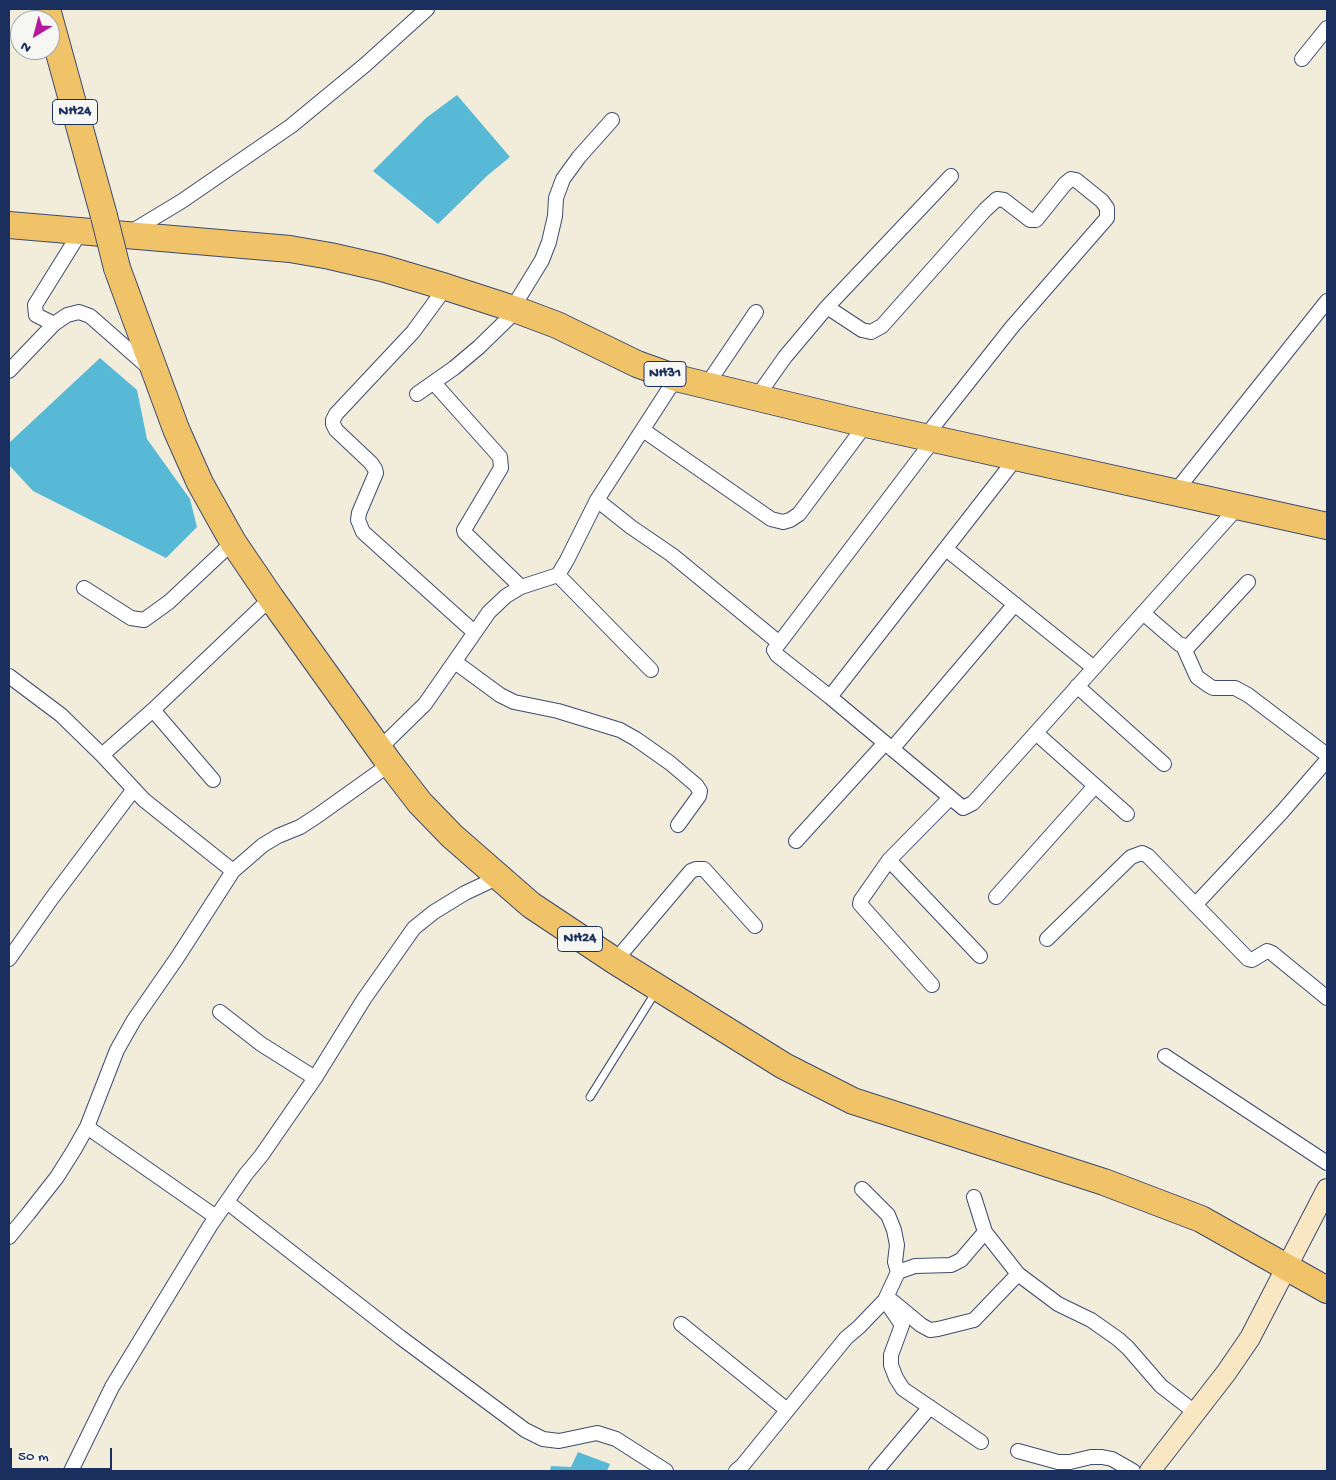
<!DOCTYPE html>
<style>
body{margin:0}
#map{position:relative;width:1336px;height:1480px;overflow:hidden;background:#f2ecdb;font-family:"Gochi Hand",sans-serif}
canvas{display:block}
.frame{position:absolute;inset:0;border:10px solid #1b2f5e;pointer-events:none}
.north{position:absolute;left:10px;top:10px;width:50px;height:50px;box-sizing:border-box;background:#f6f6f2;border:1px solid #9ea6b7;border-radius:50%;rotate:217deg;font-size:14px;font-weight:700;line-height:20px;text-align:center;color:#1b2f5e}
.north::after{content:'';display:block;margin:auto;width:18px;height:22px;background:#b5179e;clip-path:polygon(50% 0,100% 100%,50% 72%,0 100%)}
.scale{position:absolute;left:10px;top:1448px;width:102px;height:22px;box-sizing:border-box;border:2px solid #1b2f5e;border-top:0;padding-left:6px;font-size:15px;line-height:18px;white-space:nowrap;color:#1b2f5e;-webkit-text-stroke:4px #f6f6f2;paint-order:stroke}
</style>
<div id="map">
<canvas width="1336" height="1480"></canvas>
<div class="frame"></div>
<div class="north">N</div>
<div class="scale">50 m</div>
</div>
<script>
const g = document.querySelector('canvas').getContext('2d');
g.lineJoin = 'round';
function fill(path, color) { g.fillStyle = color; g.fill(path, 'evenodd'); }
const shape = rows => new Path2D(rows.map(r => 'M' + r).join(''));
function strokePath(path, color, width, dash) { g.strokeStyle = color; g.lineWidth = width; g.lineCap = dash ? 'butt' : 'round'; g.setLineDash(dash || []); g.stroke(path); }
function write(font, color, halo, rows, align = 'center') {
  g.font = font + ' "Gochi Hand",sans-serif'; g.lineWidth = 4; g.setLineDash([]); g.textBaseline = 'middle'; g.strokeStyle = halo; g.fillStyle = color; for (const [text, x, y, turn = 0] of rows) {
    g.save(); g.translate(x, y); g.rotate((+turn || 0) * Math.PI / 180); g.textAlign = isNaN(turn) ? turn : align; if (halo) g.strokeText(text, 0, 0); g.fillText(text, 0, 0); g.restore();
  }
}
fill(shape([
 [457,95,510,157,488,175,438,224,373,171,426,118],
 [100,358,137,390,147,439,190,499,197,527,166,558,33,491,9,465,9,443],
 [578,1452,610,1464,607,1471,550,1471,551,1466,571,1467]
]), '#58b9d7');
const lane = shape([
 [590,1097,655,993]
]);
const street = shape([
 [1302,59,1327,28],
 [129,233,182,201,291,126,365,65,427,9],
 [446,287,413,332,336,414,333,420,333,424,336,430,371,463,375,469,376,473,359,513,358,520,363,532,474,632],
 [827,307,862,330,871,332,882,326,985,210,997,199,1004,200,1030,220,1036,220,1065,184,1071,179,1076,180,1102,201,1107,208,1107,218,1012,327,925,437],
 [512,309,542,260,549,242,555,216,556,198,563,179,579,157,612,120],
 [54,324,36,315,35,305,81,231],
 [9,371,54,324,67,315,79,312,90,316,148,367],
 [434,383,500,457,501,468,464,530,465,533,521,587],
 [706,386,756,312],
 [417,394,454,368,479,347,517,310],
 [756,398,785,357,827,307,951,176],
 [643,430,771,519,783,522,790,520,799,514,866,424],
 [934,439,774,650,777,655,830,697,963,808,973,803,1238,507],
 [1175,492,1327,301],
 [597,500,631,527,672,555,778,642],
 [946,549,1094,668],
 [558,575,651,670],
 [84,588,131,618,144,620,169,602,233,542],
 [1143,613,1179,644,1188,647,1248,582],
 [1184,648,1197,677,1208,685,1213,688,1235,688,1248,695,1327,755],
 [455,662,500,695,514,702,558,711,620,730,636,739,670,763,696,785,700,791,699,796,678,825],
 [9,676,61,715,102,755,144,800,233,871],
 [1077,686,1164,764],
 [830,697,1017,457],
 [153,710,213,780],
 [1036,733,1127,814],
 [380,748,425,704,489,612,506,596,521,587,558,575,567,560,597,500,676,378],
 [892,749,1015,604],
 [102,755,153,710,271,598],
 [950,798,889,860,980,956],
 [796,841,885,743],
 [889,860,861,900,860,904,932,985],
 [996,897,1095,786],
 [1195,905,1282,812,1327,760],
 [1047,939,1131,857,1142,853,1148,856,1248,959,1252,960,1267,951,1272,953,1327,998],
 [9,959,52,898,134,789],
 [615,961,691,871,696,869,704,869,755,926],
 [220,1012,261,1044,315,1078],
 [1165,1056,1327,1163],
 [87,1127,216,1217],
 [862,1189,888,1215,894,1230,897,1245,895,1262,898,1272],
 [974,1197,985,1232,1018,1274,1058,1304,1091,1320,1118,1339,1128,1348,1161,1386,1196,1413],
 [227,1202,400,1337,525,1430,543,1439,559,1441,597,1433,616,1439,666,1471],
 [9,1237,28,1214,57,1177,74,1150,87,1127,117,1050,134,1020,177,958,233,871,263,845,278,836,300,827,317,816,390,764],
 [885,1300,902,1325,891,1355,891,1365,896,1378,903,1389,981,1442],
 [892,1301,921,1325,930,1330,938,1329,974,1320,1018,1274],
 [681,1324,787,1410],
 [1018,1451,1058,1462,1070,1462,1091,1457,1102,1457,1112,1459,1133,1471],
 [71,1471,112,1387,210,1226,246,1174,261,1156,315,1078,364,999,414,928,434,912,465,893,499,877],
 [736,1471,742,1466,846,1338,859,1327,885,1300,898,1272,915,1266,951,1265,961,1260,985,1232],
 [876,1471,930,1407]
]);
const secondary = shape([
 [1150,1471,1226,1373,1250,1338,1327,1189]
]);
const highway = shape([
 [47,9,104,216],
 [9,225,290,249,330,256,382,268,446,287,517,310,557,325,637,364,676,378,866,424,1327,526],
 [117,268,176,429,200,483,233,542,271,598,390,764,420,803,452,836,531,905,615,961,784,1066,853,1101,1104,1182,1201,1219,1327,1290]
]);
strokePath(lane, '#3b4b71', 9);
strokePath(street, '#3b4b71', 16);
strokePath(secondary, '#3b4b71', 22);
strokePath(highway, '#3b4b71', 28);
strokePath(lane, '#fff', 7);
strokePath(street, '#fff', 14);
strokePath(secondary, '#f9e7c3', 20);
strokePath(highway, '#f1c369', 26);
const highwayBridge = shape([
 [104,216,117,268]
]);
strokePath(highwayBridge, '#3b4b71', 28, []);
strokePath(highwayBridge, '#f1c369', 26);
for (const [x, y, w] of [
 [75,112,45],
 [665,374,42],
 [580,939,45]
]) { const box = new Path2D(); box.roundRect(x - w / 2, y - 12.5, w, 25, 4); g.fillStyle = '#f6f6f2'; g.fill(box); strokePath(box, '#1b2f5e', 1); }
write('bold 15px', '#1b2f5e', null, [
 ["NH24",75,112],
 ["NH31",665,374],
 ["NH24",580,939]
]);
</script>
